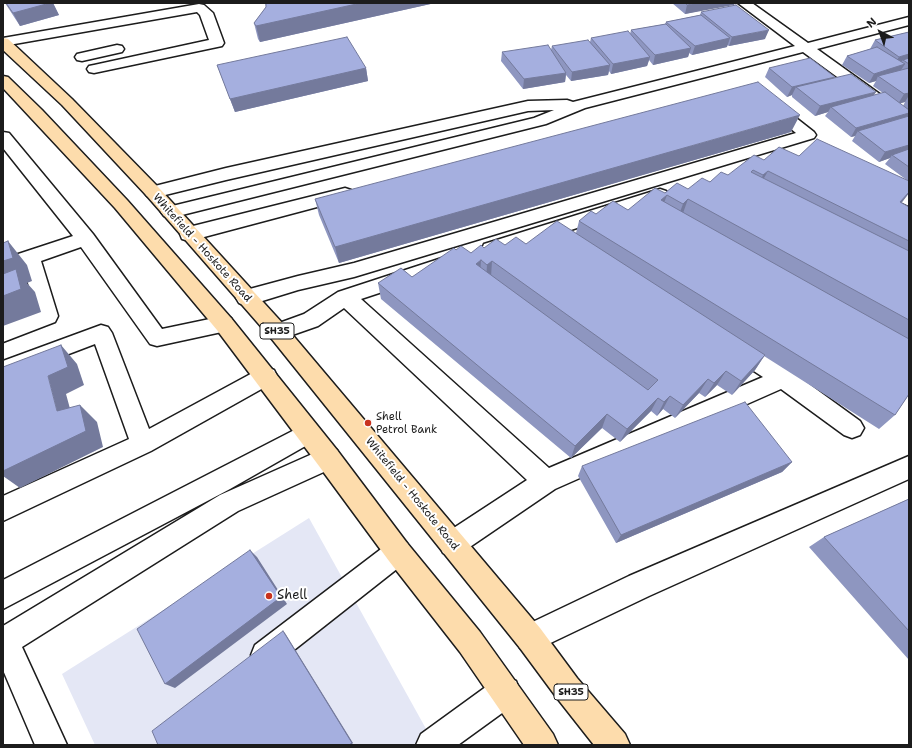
<!DOCTYPE html>
<style>
body{margin:0}
#map{position:relative;width:912px;height:748px;overflow:hidden;background:#fff;font-family:"Shantell Sans",sans-serif}
canvas{display:block}
.frame{position:absolute;inset:0;border:4px solid #1c1c1c;pointer-events:none}
.north{position:absolute;left:860px;top:12px;width:40px;height:40px;-webkit-text-stroke:3px #fff;paint-order:stroke;rotate:318deg;font-size:11px;font-weight:700;line-height:16px;text-align:center;color:#1c1c1c}
.north::after{content:'';display:block;margin:auto;width:14px;height:18px;background:#1c1c1c;clip-path:polygon(50% 0,100% 100%,50% 72%,0 100%)}
</style>
<div id="map">
<canvas width="912" height="748"></canvas>
<div class="frame"></div>
<div class="north">N</div>
</div>
<script>
const g = document.querySelector('canvas').getContext('2d');
g.lineJoin = 'round';
function fill(path, color) { g.fillStyle = color; g.fill(path, 'evenodd'); }
const shape = rows => new Path2D(rows.map(r => 'M' + r).join(''));
function strokePath(path, color, width, dash) { g.strokeStyle = color; g.lineWidth = width; g.lineCap = dash ? 'butt' : 'round'; g.setLineDash(dash || []); g.stroke(path); }
function write(font, color, halo, rows, align = 'center') {
  g.font = font + ' "Shantell Sans",sans-serif'; g.lineWidth = 4; g.setLineDash([]); g.textBaseline = 'middle'; g.strokeStyle = halo; g.fillStyle = color; for (const [text, x, y, turn = 0] of rows) {
    g.save(); g.translate(x, y); g.rotate((+turn || 0) * Math.PI / 180); g.textAlign = isNaN(turn) ? turn : align; if (halo) g.strokeText(text, 0, 0); g.fillText(text, 0, 0); g.restore();
  }
}
fill(shape([
 [309,518,435,745,95,745,62,674]
]), '#e4e7f5');
const minor = shape([
 [738,3,752,3,808,43,909,17,909,25,817,49,909,115,909,127,903,125,803,52,585,108,546,124,170,218,164,216,161,212,164,208,534,118,554,110,528,111,226,180,153,198,147,196,144,192,147,188,226,168,528,101,567,100,573,102,795,46,738,3],
 [199,4,204,5,213,13,224,43,222,46,94,73,89,72,87,69,89,66,94,65,209,40,200,15,197,12,3,46,3,38,199,4],
 [117,45,122,46,124,49,122,52,82,61,77,60,75,57,77,54,117,45],
 [772,101,777,103,814,132,816,135,814,138,354,277,298,290,246,306,239,303,236,298,239,293,246,290,298,276,354,263,796,133,767,109,764,106,767,103,772,101],
 [3,132,9,133,93,234,162,329,224,316,231,318,234,324,231,330,157,346,150,344,81,247,41,261,58,316,55,322,3,342,3,325,37,312,23,267,3,273,3,259,73,236,3,148,3,132],
 [878,178,909,193,909,206,872,188,869,184,872,180,878,178],
 [345,188,351,190,354,194,351,198,189,241,182,239,180,234,182,229,189,227,345,188],
 [660,189,666,191,669,195,666,199,491,256,484,254,482,249,484,244,660,189],
 [445,257,452,259,455,264,452,269,361,299,549,468,763,377,726,353,723,347,726,341,734,338,742,341,791,371,860,421,864,428,860,435,852,438,844,435,781,389,555,489,461,553,452,557,443,553,439,544,443,535,527,480,344,308,318,326,278,340,271,338,268,332,271,326,304,314,338,292,445,257],
 [101,325,108,327,112,333,149,429,258,370,266,367,274,370,277,376,274,382,151,451,3,521,3,496,129,439,95,344,3,379,3,361,101,325],
 [308,423,316,426,320,433,316,440,230,489,3,609,3,580,308,423],
 [328,447,337,450,340,458,337,466,238,511,22,647,67,745,35,745,3,670,3,626,220,495,328,447],
 [909,456,909,479,649,596,540,648,530,652,520,648,516,638,520,628,629,576,909,456],
 [398,539,407,543,411,552,407,561,275,665,265,669,255,665,251,655,255,645,389,543,398,539],
 [505,677,516,681,520,692,516,703,458,745,416,745,421,734,494,681,505,677]
]);
const major = shape([
 [3,38,8,39,72,99,159,188,285,326,540,628,577,678,625,734,630,745,594,745,557,698,520,648,271,338,147,196,62,105,3,50,3,38],
 [3,76,8,77,42,110,127,200,231,318,337,450,407,543,480,632,553,734,558,745,524,745,460,652,389,561,319,466,217,330,115,208,3,88,3,76]
]);
strokePath(minor, '#1c1c1c', 3);
strokePath(major, '#1c1c1c', 3);
fill(minor, '#fff');
fill(major, '#fddcac');
fill(shape([
 [5,3,53,3,59,15,20,26],
 [265,3,435,3,260,42,258,39,254,23,266,7],
 [672,3,735,3,685,14],
 [701,12,765,39,729,46,727,45,727,47,692,55,689,53,688,57,653,65,649,60,647,66,611,74,609,71,608,75,571,81,566,75,565,82,523,89,501,61,502,52,551,50,552,46,590,42,591,38,630,34,631,30,665,24,666,22,700,15],
 [909,32,909,193,901,203,909,207,909,396,908,396,895,415,879,429,764,356,755,370,732,395,717,385,705,397,699,393,675,418,663,409,657,416,651,411,620,442,602,428,571,458,381,299,378,283,412,277,456,250,471,253,484,248,505,245,526,244,576,233,579,221,596,214,628,210,665,193,688,189,728,175,764,160,799,156,908,181,885,164,890,158,879,162,852,141,855,136,851,137,825,116,828,112,815,116,792,97,792,95,787,97,765,77,769,68,835,78,873,96,883,93,873,86,876,81,869,83,842,65,847,56,870,49,875,40],
 [905,102,903,106,899,103],
 [217,65,366,68,368,81,235,112],
 [791,132,339,263,319,215,315,199],
 [792,462,782,472,616,543,578,476,582,466],
 [909,499,909,660,809,547,824,537]
]), '#8e96c0');
fill(shape([
 [50,3,53,3,59,15,20,26,13,13],
 [361,3,435,3,260,42,256,26],
 [698,3,735,3,734,5,685,14,687,5],
 [769,30,765,39,729,46,732,37],
 [730,38,727,47,692,55,695,46],
 [691,48,688,57,653,65,655,55],
 [909,54,909,62,903,60,900,64,893,66,899,57],
 [650,57,647,66,611,74,613,64],
 [905,64,899,73,878,76,876,81,869,83,874,74],
 [610,65,608,75,571,81,572,72],
 [366,68,368,81,235,112,230,99],
 [566,73,565,82,523,89,524,79],
 [835,77,830,86,796,87,792,95,787,97,792,87],
 [876,92,870,101,831,107,828,112,815,116,820,106],
 [909,93,909,97,908,97,905,102,898,104,904,94],
 [909,113,909,116,858,131,855,136,851,137,856,128],
 [800,115,791,132,339,263,335,247],
 [909,145,909,152,892,155,890,158,879,162,885,152],
 [768,171,759,187,755,192,763,175],
 [909,192,909,193,903,201,887,219,900,202],
 [667,195,661,211,661,200],
 [688,199,682,216,677,220,683,204],
 [8,241,27,265,32,281,27,283,35,292,41,312,3,326,3,261],
 [481,260,480,276,476,264],
 [492,261,491,277,486,280,487,265],
 [61,345,77,364,84,385,66,394,75,427,57,411,48,376],
 [765,355,755,370,732,395,741,381],
 [726,371,717,385,705,397,714,383],
 [708,379,699,393,675,418,683,405],
 [670,396,663,409,657,416,664,402],
 [658,398,651,411,620,442,627,429],
 [80,405,97,422,103,447,20,488,3,476,3,471],
 [607,414,602,428,571,458,575,446],
 [792,462,782,472,616,543,621,535],
 [250,550,257,557,287,604,175,688,165,684],
 [283,631,285,633,353,743,351,745,349,745]
]), '#747a9c');
const building = shape([
 [6,3,50,3,13,13,6,3],
 [266,3,361,3,256,26,254,23,266,7,266,3],
 [685,3,698,3,687,5,685,3],
 [736,5,769,30,732,37,701,12,736,5],
 [701,15,730,38,695,46,666,22,701,15],
 [666,24,691,48,655,55,631,30,666,24],
 [628,31,650,57,613,64,591,38,628,31],
 [909,32,909,54,899,57,875,40,909,32],
 [347,37,366,68,230,99,217,65,347,37],
 [588,40,610,65,572,72,552,46,588,40],
 [548,45,566,73,524,79,502,52,548,45],
 [877,47,905,64,874,74,847,56,877,47],
 [810,58,835,77,792,87,769,68,810,58],
 [909,58,909,64,903,60,909,58],
 [909,68,909,93,904,94,878,76,909,68],
 [851,74,876,92,820,106,796,87,851,74],
 [758,82,800,115,335,247,315,199,758,82],
 [885,92,909,110,909,113,856,128,831,107,885,92],
 [909,116,909,145,885,152,858,131,909,116],
 [817,139,909,181,909,192,900,202,909,207,909,241,768,171,763,175,753,170,751,172,909,251,909,320,688,199,683,204,667,195,661,200,909,339,909,394,895,415,579,221,591,211,596,214,613,201,628,210,655,188,665,193,677,183,688,189,702,178,710,182,721,172,728,175,754,155,764,160,779,147,799,156,817,139],
 [909,149,909,167,892,155,909,149],
 [557,221,765,355,741,381,726,371,714,383,708,379,683,405,670,396,664,402,658,398,627,429,607,414,575,446,378,283,401,268,412,277,454,248,456,250,461,246,471,253,481,245,484,248,496,239,505,245,516,237,526,244,557,221],
 [481,260,487,265,492,261,658,380,648,390,476,264,481,260],
 [8,241,13,258,3,261,3,243,8,241],
 [16,269,21,289,3,296,3,274,16,269],
 [61,345,68,367,48,376,57,411,80,405,86,431,3,471,3,367,61,345],
 [745,402,792,462,621,535,582,466,745,402],
 [909,499,909,631,824,537,909,499],
 [250,550,281,597,165,684,137,629,250,550],
 [283,631,352,743,349,745,158,745,152,731,283,631]
]);
fill(building, '#a5afdf');
strokePath(building, '#747a9c', 1);
for (const [x, y, r, color] of [
 [368,423,4,"#c8321e"],
 [269,596,4,"#c8321e"]
]) { const dot = new Path2D(); dot.arc(x, y, r, 0, 2 * Math.PI); g.fillStyle = color; g.fill(dot); strokePath(dot, '#fff', 1.5); }
for (const [x, y, w] of [
 [277,331,34],
 [571,692,34]
]) { const box = new Path2D(); box.roundRect(x - w / 2, y - 8, w, 16, 3); g.fillStyle = '#fff'; g.fill(box); strokePath(box, '#1c1c1c', 1); }
write('bold 10px', '#1c1c1c', null, [
 ["SH35",277,331],
 ["SH35",571,692]
]);
write('11px', '#1c1c1c', '#fff', [
 ["Whitefield - Hoskote Road",202,248,48],
 ["Whitefield - Hoskote Road",412,494,51]
]);
write('11px', '#1c1c1c', '#fff', [
 ["Shell",376,417],
 ["Petrol Bank",376,430]
], 'left');
write('13px', '#1c1c1c', '#fff', [
 ["Shell",277,596]
], 'left');
</script>
